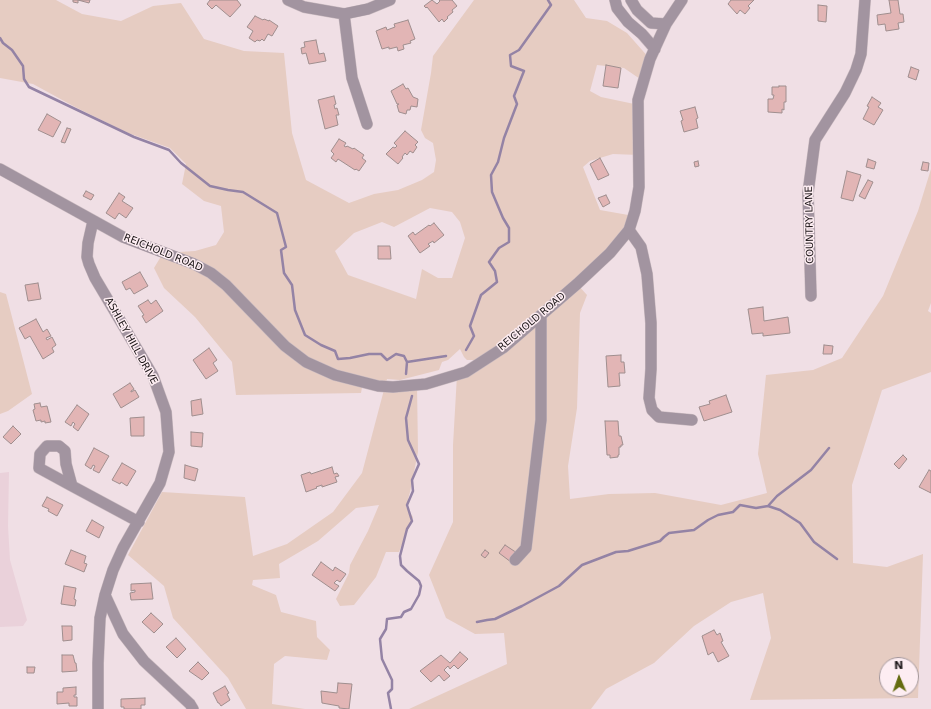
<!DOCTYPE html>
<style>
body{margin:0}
#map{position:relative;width:931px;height:709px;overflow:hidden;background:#f0dfe5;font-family:"DejaVu Sans",sans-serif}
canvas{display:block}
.north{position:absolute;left:879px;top:657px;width:40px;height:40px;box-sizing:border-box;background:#fdedf2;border:1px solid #a3979b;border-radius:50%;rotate:358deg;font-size:11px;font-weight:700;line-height:16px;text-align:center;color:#1c1618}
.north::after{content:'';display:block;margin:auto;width:14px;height:18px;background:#656c10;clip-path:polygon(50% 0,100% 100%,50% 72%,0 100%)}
</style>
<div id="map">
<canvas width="931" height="709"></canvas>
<div class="north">N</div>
</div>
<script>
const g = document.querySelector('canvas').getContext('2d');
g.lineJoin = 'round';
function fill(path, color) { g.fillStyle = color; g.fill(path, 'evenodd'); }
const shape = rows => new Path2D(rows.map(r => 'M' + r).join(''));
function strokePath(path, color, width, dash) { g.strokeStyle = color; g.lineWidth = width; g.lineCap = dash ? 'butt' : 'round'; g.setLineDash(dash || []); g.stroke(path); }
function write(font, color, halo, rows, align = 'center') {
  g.font = font + ' "DejaVu Sans",sans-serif'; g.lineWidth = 3; g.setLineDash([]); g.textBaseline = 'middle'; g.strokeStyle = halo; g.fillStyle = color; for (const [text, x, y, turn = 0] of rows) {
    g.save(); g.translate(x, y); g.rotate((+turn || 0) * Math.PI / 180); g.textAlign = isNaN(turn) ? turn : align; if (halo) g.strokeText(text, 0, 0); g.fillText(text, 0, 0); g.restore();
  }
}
fill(shape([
 [9,472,8,526,10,560,27,620,23,626,0,627,0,473]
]), '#ead1da');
fill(shape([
 [0,0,56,0,82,14,121,21,153,6,181,3,204,39,244,51,284,53,292,133,306,180,349,203,374,194,398,190,422,180,434,172,436,160,433,143,425,138,421,130,431,73,433,56,474,0,574,0,586,18,607,21,627,33,650,59,643,81,624,68,597,65,590,91,601,97,639,105,639,155,613,154,590,161,583,167,600,210,634,216,629,230,577,284,587,295,580,313,577,408,568,466,570,499,609,494,655,493,721,505,767,493,758,454,766,375,813,370,842,358,883,296,918,211,931,169,931,303,928,311,931,313,931,372,882,390,852,485,853,563,887,567,923,554,918,698,750,700,771,638,763,593,731,602,694,626,654,663,606,689,591,709,409,709,507,664,504,633,475,634,446,618,429,575,453,522,453,445,457,375,476,366,473,360,467,360,464,357,460,349,448,360,442,362,439,370,400,380,387,379,385,386,417,385,418,452,410,492,406,507,413,517,399,552,386,552,376,577,354,605,340,606,336,599,349,573,350,565,368,531,379,505,356,508,318,541,279,564,280,578,253,580,252,585,276,595,281,612,316,621,317,637,330,650,327,660,285,656,274,664,272,704,305,709,246,709,228,678,173,618,164,586,128,555,162,492,245,497,253,556,287,544,333,512,362,473,385,386,363,382,361,393,236,395,232,362,195,317,164,288,154,268,163,253,195,251,216,245,224,232,221,206,204,201,182,184,186,164,170,148,128,133,77,108,33,84,0,78],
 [430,208,452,212,460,222,465,238,452,278,438,278,422,269,416,299,348,275,335,251,354,233,382,222,394,227],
 [887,665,911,665,911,689,887,689],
 [0,292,6,294,32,394,8,411,0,414]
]), '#e6ccc2');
strokePath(shape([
 [0,38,3,43,12,50,23,66,24,79,29,87,134,137,169,150,181,163,210,186,228,190,243,192,277,213,286,247,281,250,284,273,292,285,295,310,305,335,321,345,335,351,338,359,350,358,369,354,381,354,387,360,396,354,404,356,407,362,406,374],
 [466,350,474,336,470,326,481,295,497,282,495,271,489,262,499,248,509,242,509,228,503,218,492,192,491,175,498,162,504,138,517,104,514,96,524,71,511,66,510,55,519,50,551,5,548,0],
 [407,362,446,356],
 [768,506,777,496,811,470,829,448],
 [477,622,487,620,495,619,522,606,559,586,582,565,616,552,628,551,660,541,664,537,669,533,694,530,708,520,718,515,733,512,740,505,756,508,768,506,780,510,800,523,814,542,837,559],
 [391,709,388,693,392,689,392,680,382,659,380,639,386,629,387,619,401,617,404,612,411,609,419,595,421,586,419,581,407,571,401,565,400,556,407,529,412,521,407,505,413,491,412,480,419,464,408,440,406,418,412,396]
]), '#9483a5', 2.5);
const building = shape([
 [73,0,90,0,89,3,78,0,78,3,73,2,73,0],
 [210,0,237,0,241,5,230,17,216,5,212,9,207,4,210,0],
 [432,0,437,4,440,1,439,0,452,0,457,6,452,10,453,12,447,17,448,18,444,22,442,19,439,22,427,7,426,8,424,6,432,0],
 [731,0,754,0,748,6,750,8,745,14,740,10,737,14,728,4,731,0],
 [889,0,898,0,900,14,903,14,904,22,898,23,899,29,886,31,885,24,878,25,877,15,891,13,889,0],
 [818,5,827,6,826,22,818,21,818,5],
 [255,16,263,20,264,19,269,21,269,20,278,26,272,36,268,34,264,41,262,39,260,41,257,40,255,42,249,38,253,31,247,27,255,16],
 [408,20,415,39,410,41,411,43,403,45,404,49,398,51,397,47,389,49,389,47,382,49,376,31,386,27,387,30,395,27,394,24,408,20],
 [316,40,319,54,324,53,326,61,309,64,306,53,302,54,301,48,305,47,304,42,316,40],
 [606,65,621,68,618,88,603,86,606,65],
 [911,67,919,70,916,80,908,77,911,67],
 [403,84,406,89,408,88,413,97,418,99,417,107,411,106,410,110,407,110,406,114,399,112,397,105,399,104,397,104,391,91,403,84],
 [779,86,786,86,786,102,784,102,784,110,782,109,782,113,768,112,768,99,773,99,774,95,772,95,772,87,779,87,779,86],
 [334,96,336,104,334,105,335,109,337,108,339,115,336,115,338,125,325,129,318,100,334,96],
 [872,97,881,103,878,107,883,110,874,125,863,119,869,107,867,106,872,97],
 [695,107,698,118,696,119,698,128,684,132,681,121,683,120,680,111,695,107],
 [47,114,61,122,53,137,38,130,47,114],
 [67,128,71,129,65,143,61,142,67,128],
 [405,131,418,142,415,145,417,147,413,153,410,151,407,155,405,153,402,157,403,158,398,164,386,154,393,147,395,148,397,146,394,143,405,131],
 [339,139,346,143,344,146,346,147,347,146,353,149,354,148,364,155,362,158,366,161,359,171,356,169,355,170,338,159,336,162,331,158,334,154,331,151,339,139],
 [600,158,609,175,598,180,590,164,600,158],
 [868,159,876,162,874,169,866,167,868,159],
 [698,161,699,166,695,167,694,162,698,161],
 [923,162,929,163,928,171,921,170,923,162],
 [847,171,861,175,853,201,841,198,847,171],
 [868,180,873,182,865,199,859,196,868,180],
 [86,191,94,195,91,200,83,196,86,191],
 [119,193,125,197,122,201,133,208,126,218,119,213,115,219,106,213,119,193],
 [606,195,610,203,603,207,598,198,606,195],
 [434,223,444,235,434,243,433,241,428,244,430,246,420,253,408,236,413,232,415,235,429,225,430,226,434,223],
 [378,246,390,246,391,259,378,259,378,246],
 [140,272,148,286,134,294,130,288,126,290,122,282,140,272],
 [38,283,41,299,28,301,25,285,38,283],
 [148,300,151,304,156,300,163,311,146,323,142,316,144,315,138,306,148,300],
 [763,307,764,321,788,317,790,333,763,336,763,333,752,334,748,309,763,307],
 [36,319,43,332,47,329,51,336,46,338,47,340,52,337,56,345,52,348,54,352,43,359,30,336,25,339,19,328,36,319],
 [824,345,833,346,832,354,823,354,824,345],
 [209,348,217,360,213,363,218,371,206,379,193,360,209,348],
 [621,355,621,362,624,362,625,373,619,373,620,386,608,387,606,356,621,355],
 [130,383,134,389,131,391,131,392,135,390,139,397,121,408,113,394,130,383],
 [726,395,732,412,704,421,699,407,710,404,709,401,726,395],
 [201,399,203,414,192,416,191,401,201,399],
 [40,403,41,407,47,406,51,422,45,423,45,421,41,422,41,420,36,421,33,410,35,409,34,404,40,403],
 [77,405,89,414,78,431,73,427,75,424,73,422,71,426,65,422,77,405],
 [144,417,144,436,131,436,130,418,144,417],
 [605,421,618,421,619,436,621,436,623,445,621,445,621,447,619,447,619,455,618,455,618,457,610,458,610,455,607,455,605,421],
 [13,426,21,434,11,444,3,437,13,426],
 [191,432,203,433,202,447,191,446,191,432],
 [94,448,109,456,99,473,93,470,95,466,93,465,91,469,85,465,94,448],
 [903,455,907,459,899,469,894,464,903,455],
 [122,463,136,471,127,486,121,482,120,484,112,480,122,463],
 [185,465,198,469,195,481,184,478,185,465],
 [332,467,334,474,337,473,339,476,335,477,337,482,322,487,322,485,316,487,317,488,306,492,301,475,310,472,311,474,332,467],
 [929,470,931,471,931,493,919,487,929,470],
 [47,497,63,505,57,516,48,511,49,509,42,506,47,497],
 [92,520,104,527,99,538,86,531,92,520],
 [505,545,517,553,511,562,499,553,505,545],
 [71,550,86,556,84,563,87,564,84,572,65,564,71,550],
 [485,550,489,553,485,558,481,555,485,550],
 [321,562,333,571,335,567,346,574,340,582,337,580,334,583,339,586,335,591,312,575,321,562],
 [151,583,153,599,131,600,130,593,135,592,135,590,131,591,131,584,151,583],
 [64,586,76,588,74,599,76,600,75,606,61,604,64,586],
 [151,613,163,624,154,633,142,622,151,613],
 [62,626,72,626,72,640,63,641,62,626],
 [714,630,717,635,720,633,723,641,721,642,729,656,718,662,713,652,708,655,702,636,714,630],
 [176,638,186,649,177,658,166,647,176,638],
 [460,652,468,659,458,669,454,665,450,669,448,666,444,670,450,676,444,681,439,675,431,682,420,671,441,655,450,663,460,652],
 [62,655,73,655,75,663,76,663,77,671,62,672,62,655],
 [198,662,209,673,202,680,189,671,198,662],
 [27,667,35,667,34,673,27,673,27,667],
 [338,683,352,684,349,709,339,708,339,706,322,703,321,691,337,693,338,683],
 [225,686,229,693,227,694,230,700,221,706,219,703,218,703,213,693,225,686],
 [76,687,76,695,74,695,74,697,77,697,77,706,69,706,69,703,57,704,57,692,63,692,63,688,76,687],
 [145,698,145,705,141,705,141,709,124,709,124,707,121,707,121,699,145,698]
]);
fill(building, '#e2b5b5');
strokePath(building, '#9f8e8e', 1);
const minor = shape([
 [288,0,304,7,344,14,368,9,390,0],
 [615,0,617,8,628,22,642,34,655,49],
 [631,0,637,10,651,23,666,24],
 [344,14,352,78,367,124],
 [0,169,123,237,194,264,211,273,226,285,285,346,306,362,335,375,378,386,393,387,426,384,466,372,503,348,577,284,610,253,629,230,635,211,639,187,638,100,650,59,666,24,682,0],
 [93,221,88,243,87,257,89,264,95,278,153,376,166,412,169,452,160,483,123,548,113,570,105,595,100,618,98,663,98,709],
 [629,230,641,247,647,274,651,323,651,369,649,398,652,410,659,417,692,420],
 [811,296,808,193,815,140,845,93,856,70,861,54,865,0],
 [72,486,66,464,65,451,59,446,47,446,40,454,39,468,72,486,139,522],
 [515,560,526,548,541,420,541,316],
 [105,595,123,634,144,661,190,704,193,709]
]);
strokePath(minor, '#cabbc0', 12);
strokePath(minor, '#a294a0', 11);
write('10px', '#1c1618', '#fdedf2', [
 ["COUNTRY LANE",810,225,-91],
 ["REICHOLD ROAD",163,253,22],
 ["REICHOLD ROAD",532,322,-40],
 ["ASHLEY HILL DRIVE",131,341,61]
]);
</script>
